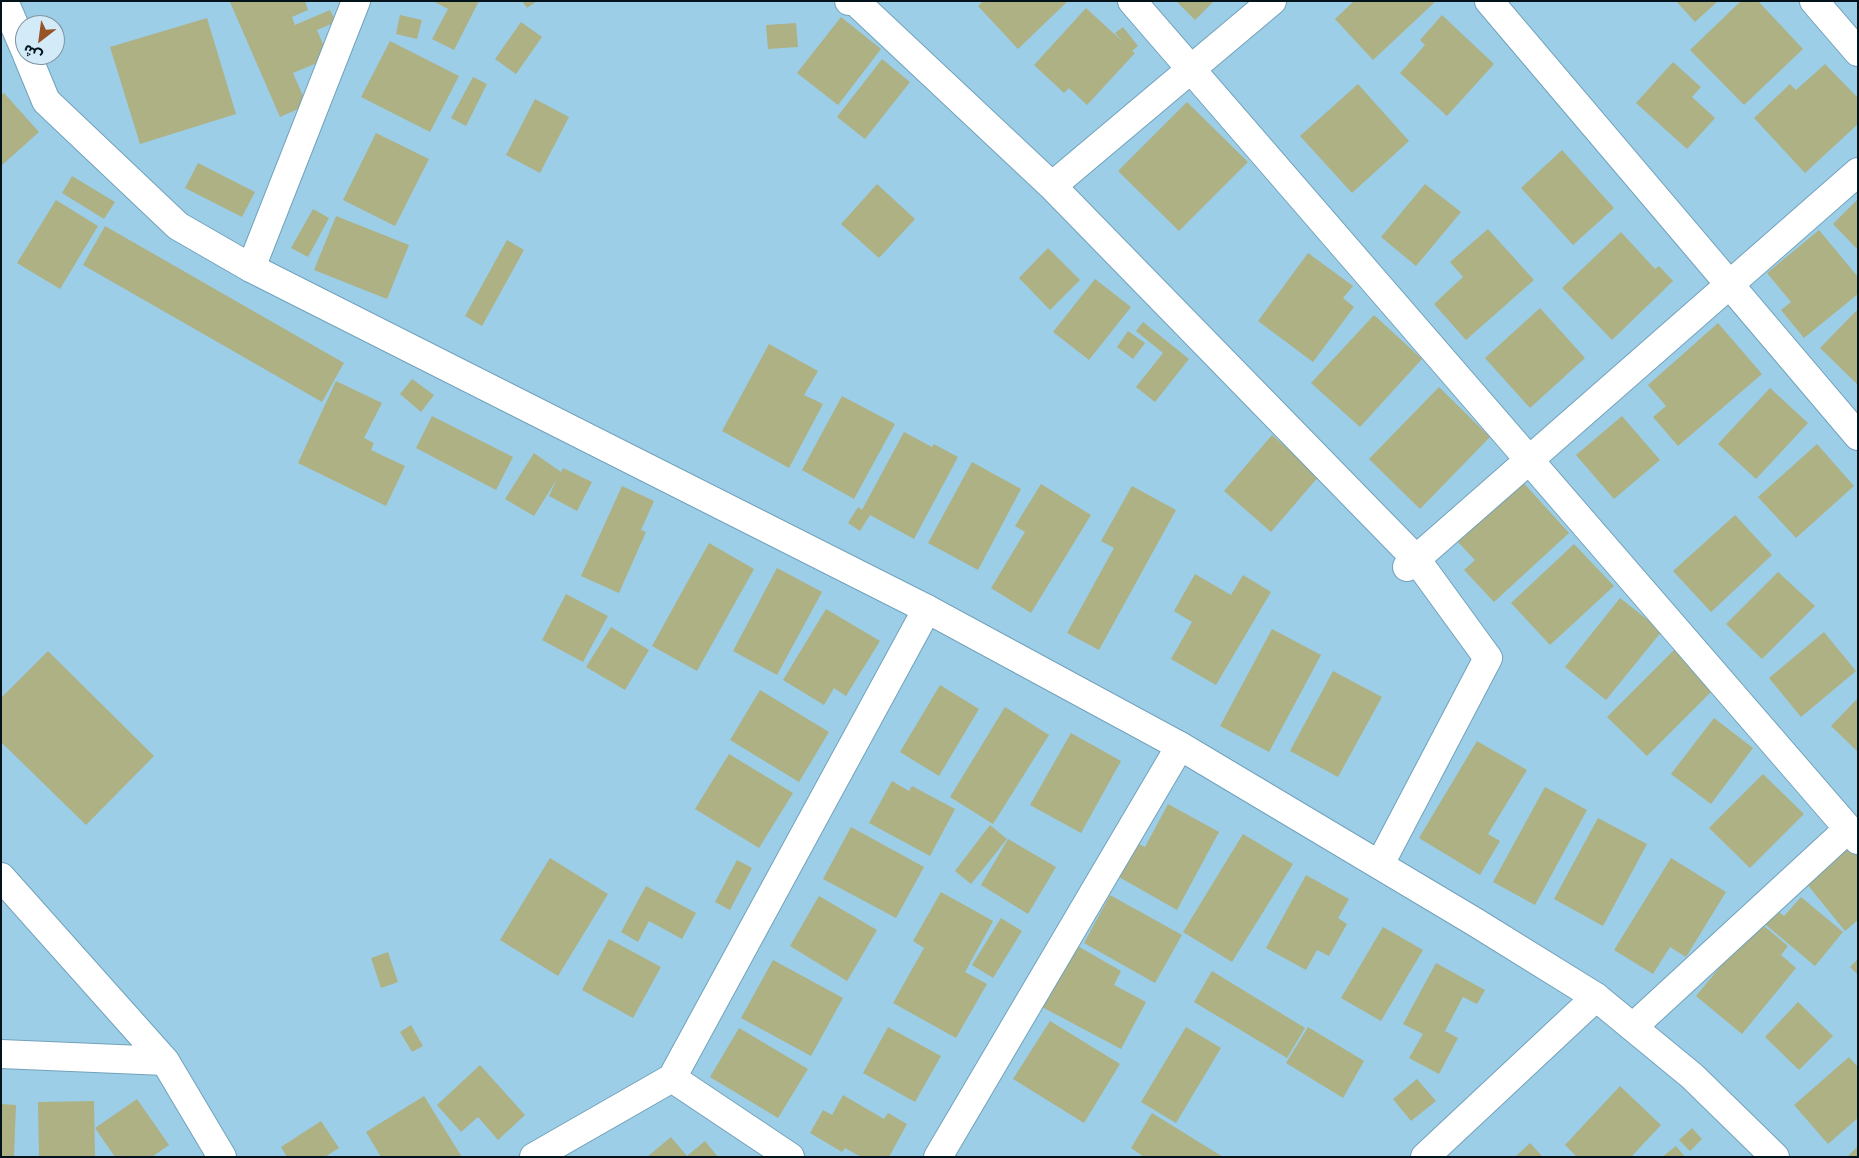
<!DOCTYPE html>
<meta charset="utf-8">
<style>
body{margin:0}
#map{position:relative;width:1859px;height:1158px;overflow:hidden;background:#9dcee8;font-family:Karla,"Noto Sans Arabic",sans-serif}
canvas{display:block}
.frame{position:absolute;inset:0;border:2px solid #02131c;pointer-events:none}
.north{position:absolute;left:15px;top:15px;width:50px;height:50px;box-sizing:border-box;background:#d3ebf8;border:1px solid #7f95a0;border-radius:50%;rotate:210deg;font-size:14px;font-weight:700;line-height:20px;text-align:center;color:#02131c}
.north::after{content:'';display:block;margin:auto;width:18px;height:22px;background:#975326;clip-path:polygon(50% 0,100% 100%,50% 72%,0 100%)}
</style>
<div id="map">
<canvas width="1859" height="1158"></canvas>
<div class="frame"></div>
<div class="north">ش</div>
</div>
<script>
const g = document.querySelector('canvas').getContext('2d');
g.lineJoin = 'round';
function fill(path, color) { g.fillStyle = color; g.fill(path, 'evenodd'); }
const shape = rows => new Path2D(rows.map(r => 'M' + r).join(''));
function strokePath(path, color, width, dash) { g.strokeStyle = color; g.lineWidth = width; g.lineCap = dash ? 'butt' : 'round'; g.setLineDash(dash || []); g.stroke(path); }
fill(shape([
 [232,1,305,1,308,10,292,17,295,25,330,10,336,22,317,30,329,58,293,73,307,105,280,117,230,2],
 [433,1,479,1,454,50,432,39,448,9],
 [522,1,537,1,527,8],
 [983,1,1068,1,1018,49,978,6],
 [1176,1,1214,1,1195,20],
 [1354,1,1436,1,1373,60,1335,19],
 [1676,1,1718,1,1695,22],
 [1741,1,1758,1,1803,49,1744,105,1690,50],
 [1086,8,1123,42,1115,33,1123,27,1138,46,1132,51,1135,53,1087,105,1069,88,1064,93,1034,65],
 [400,15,422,20,417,39,396,34],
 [1442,15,1494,64,1447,116,1400,73,1425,45,1420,40],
 [841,17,881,49,838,105,797,73],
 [207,18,236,114,140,144,110,47],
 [521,22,542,37,516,74,495,59],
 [796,23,798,47,768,49,766,25],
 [390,41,459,76,430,132,361,97],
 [882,59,910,82,865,139,837,117],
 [1673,62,1701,87,1692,97,1715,118,1687,149,1636,103],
 [1825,64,1858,98,1858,124,1805,173,1754,118,1790,84,1796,90],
 [473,77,487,84,466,126,451,118],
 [1358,84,1409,141,1352,193,1300,136],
 [4,93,39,132,1,166,1,95],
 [535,99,569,117,540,173,506,155],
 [1187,102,1248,162,1179,231,1118,171],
 [376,133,429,159,395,226,343,200],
 [1562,150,1614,208,1573,245,1521,188],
 [198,163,255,192,242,217,185,188],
 [72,176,115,202,104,219,62,193],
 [877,184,915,219,879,258,841,224],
 [1425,184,1461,212,1416,266,1381,237],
 [1858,199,1858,250,1833,224],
 [56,200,98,226,60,289,17,263],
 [313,209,329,218,308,257,291,248],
 [336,216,409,245,387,299,314,270],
 [105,226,344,363,322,402,83,265],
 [1488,229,1534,280,1466,340,1434,304,1463,277,1450,262],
 [1819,230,1858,277,1858,294,1804,338,1781,310,1791,302,1767,273],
 [1621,232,1655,269,1659,266,1673,281,1612,340,1562,288],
 [507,240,524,250,482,326,465,316],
 [1048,248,1080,280,1050,310,1019,278],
 [1308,253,1353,286,1343,298,1354,307,1313,362,1258,321],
 [1095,279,1131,307,1089,360,1053,332],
 [1540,308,1585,358,1530,408,1485,358],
 [1858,309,1858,385,1820,348],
 [1374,315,1422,359,1360,427,1311,383],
 [1143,322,1189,359,1155,402,1136,387,1163,353,1136,331],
 [1718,323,1762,374,1678,446,1653,417,1666,406,1648,385],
 [1128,331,1145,343,1133,359,1117,347],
 [769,344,818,371,804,395,823,404,789,468,722,431],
 [412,379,434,395,421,412,400,394],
 [336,381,382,403,364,438,374,443,371,450,405,466,386,506,298,463],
 [1439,387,1490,437,1420,509,1369,459],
 [1770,388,1808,423,1756,479,1718,444],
 [842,396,895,424,854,499,802,470],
 [432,416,513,457,496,490,416,448],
 [1622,416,1660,460,1614,499,1576,455],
 [904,432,932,447,934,444,958,457,914,539,870,515,860,531,848,523,858,507,862,510],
 [1272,435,1319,476,1271,532,1224,491],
 [1817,444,1854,486,1796,538,1758,497],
 [534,453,561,472,563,468,592,482,577,511,549,496,557,479,534,516,505,499],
 [972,462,1021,489,978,570,928,543],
 [1520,479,1569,533,1494,602,1464,570,1475,560,1455,539],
 [1041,484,1091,515,1031,613,991,588,1025,532,1015,526],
 [622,486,654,501,641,530,646,532,619,593,581,576],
 [1132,486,1176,510,1099,650,1067,633,1114,548,1101,541],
 [1735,515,1772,555,1711,612,1673,571],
 [709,543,754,569,697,671,652,646],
 [1574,544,1614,586,1550,645,1511,603],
 [777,568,822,592,777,675,733,651],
 [1778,572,1815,606,1762,659,1726,624],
 [1195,574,1231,595,1243,575,1271,592,1216,685,1171,659,1192,622,1174,611],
 [566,594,608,616,583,662,542,640],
 [1620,598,1662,631,1606,700,1565,667],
 [826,609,880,641,846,696,834,688,824,705,783,680],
 [611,627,649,650,625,690,586,667],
 [1272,629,1321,655,1269,752,1220,726],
 [1824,632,1856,671,1801,717,1769,678],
 [1674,650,1714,689,1647,756,1607,717],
 [48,651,154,756,86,825,1,742,1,698],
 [1333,671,1382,697,1338,777,1290,751],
 [940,685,979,709,939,776,900,752],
 [760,690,829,732,799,782,730,740],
 [1858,698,1858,752,1831,726],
 [1005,707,1049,735,993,824,950,797],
 [1714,718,1753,748,1711,804,1671,774],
 [1071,733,1121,761,1081,833,1030,805],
 [1477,741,1527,770,1488,834,1500,841,1480,875,1419,838],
 [729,754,793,793,759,848,695,809],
 [1763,774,1804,814,1750,868,1709,828],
 [892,781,909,791,912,786,955,809,930,856,869,823],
 [1545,787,1587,810,1535,905,1493,882],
 [1168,804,1219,832,1177,910,1119,877,1137,843,1145,847],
 [1598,818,1647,844,1603,926,1554,899],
 [990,825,1007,839,971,884,955,871],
 [851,827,924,867,896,918,823,879],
 [1243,834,1293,864,1232,962,1183,932],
 [1008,839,1056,867,1028,914,981,885],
 [1847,841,1858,854,1858,920,1845,931,1802,878],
 [550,858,608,894,558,976,500,940],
 [1671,858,1726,892,1686,957,1670,947,1653,974,1614,950],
 [737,860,752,868,730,910,715,902],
 [1306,875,1349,899,1338,918,1347,924,1329,956,1317,950,1306,970,1266,948],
 [646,886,696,913,682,939,649,921,638,942,621,932],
 [941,892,993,921,965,972,987,984,956,1038,893,1003,924,948,913,941],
 [1110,895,1182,935,1155,983,1084,943],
 [819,896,877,930,847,981,790,946],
 [1801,897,1843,932,1815,966,1760,920,1772,906,1784,916],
 [1001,918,1022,931,993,978,972,965],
 [1758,921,1788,946,1781,955,1796,968,1742,1034,1696,996],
 [1383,927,1423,950,1381,1021,1341,998],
 [609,939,661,967,633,1018,582,990],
 [1076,945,1121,971,1114,985,1146,1002,1121,1049,1042,1007],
 [388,952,398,982,381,988,371,958],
 [1858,959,1858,975,1850,967],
 [773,960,843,998,811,1056,741,1018],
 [1436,963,1485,990,1477,1004,1463,997,1445,1031,1458,1038,1439,1074,1409,1058,1423,1034,1403,1024],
 [1212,971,1305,1028,1287,1058,1194,1002],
 [1798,1002,1833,1036,1799,1070,1765,1037],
 [1050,1021,1120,1064,1084,1123,1013,1079],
 [411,1025,423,1046,412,1052,400,1032],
 [888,1027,941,1056,915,1102,863,1073],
 [1186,1027,1221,1048,1176,1123,1141,1102],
 [1308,1027,1364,1061,1343,1098,1286,1063],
 [739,1028,808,1069,778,1118,710,1077],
 [1849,1057,1858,1067,1858,1118,1828,1144,1794,1105],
 [480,1065,525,1115,498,1140,478,1117,461,1132,437,1105],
 [1417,1079,1436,1101,1411,1121,1393,1099],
 [1620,1086,1661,1125,1631,1157,1577,1157,1565,1145],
 [843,1095,884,1119,888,1113,907,1124,889,1157,861,1157,845,1148,842,1152,810,1133,823,1110,832,1115],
 [424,1096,462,1157,381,1157,366,1132],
 [137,1099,169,1145,152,1157,115,1157,95,1128],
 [94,1101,95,1157,39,1157,38,1102],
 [1,1104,16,1105,14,1157,1,1157],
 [1152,1113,1223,1157,1144,1157,1131,1148],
 [321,1121,339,1148,325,1157,287,1157,281,1147],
 [1692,1128,1702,1139,1690,1151,1679,1140],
 [671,1137,687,1156,705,1141,718,1157,647,1157],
 [1530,1143,1543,1157,1515,1157],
 [1676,1146,1685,1157,1662,1157],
 [1858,1146,1858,1157,1847,1157]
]), '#adb183');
const minor = shape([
 [849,1,856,2,1052,186,1416,559,1488,658,1380,864],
 [1132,1,1858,840],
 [1489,1,1858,436],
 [1814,1,1858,52],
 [1052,186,1272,1],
 [251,268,356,1],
 [1407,567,1858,172],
 [1,877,165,1061],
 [1633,1027,1848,829],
 [1,1054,165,1061,222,1157],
 [534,1157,672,1078],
 [790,1157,672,1078,927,609],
 [938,1157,1180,746],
 [1425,1157,1596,997]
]);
const tertiary = shape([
 [4,1,25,50],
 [27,55,46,101,178,226,251,268,927,609,1180,746,1475,922,1596,997,1692,1076,1775,1157]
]);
strokePath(minor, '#72a2bb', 30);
strokePath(tertiary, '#72a2bb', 30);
strokePath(minor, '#fff', 28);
strokePath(tertiary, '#fff', 28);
</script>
